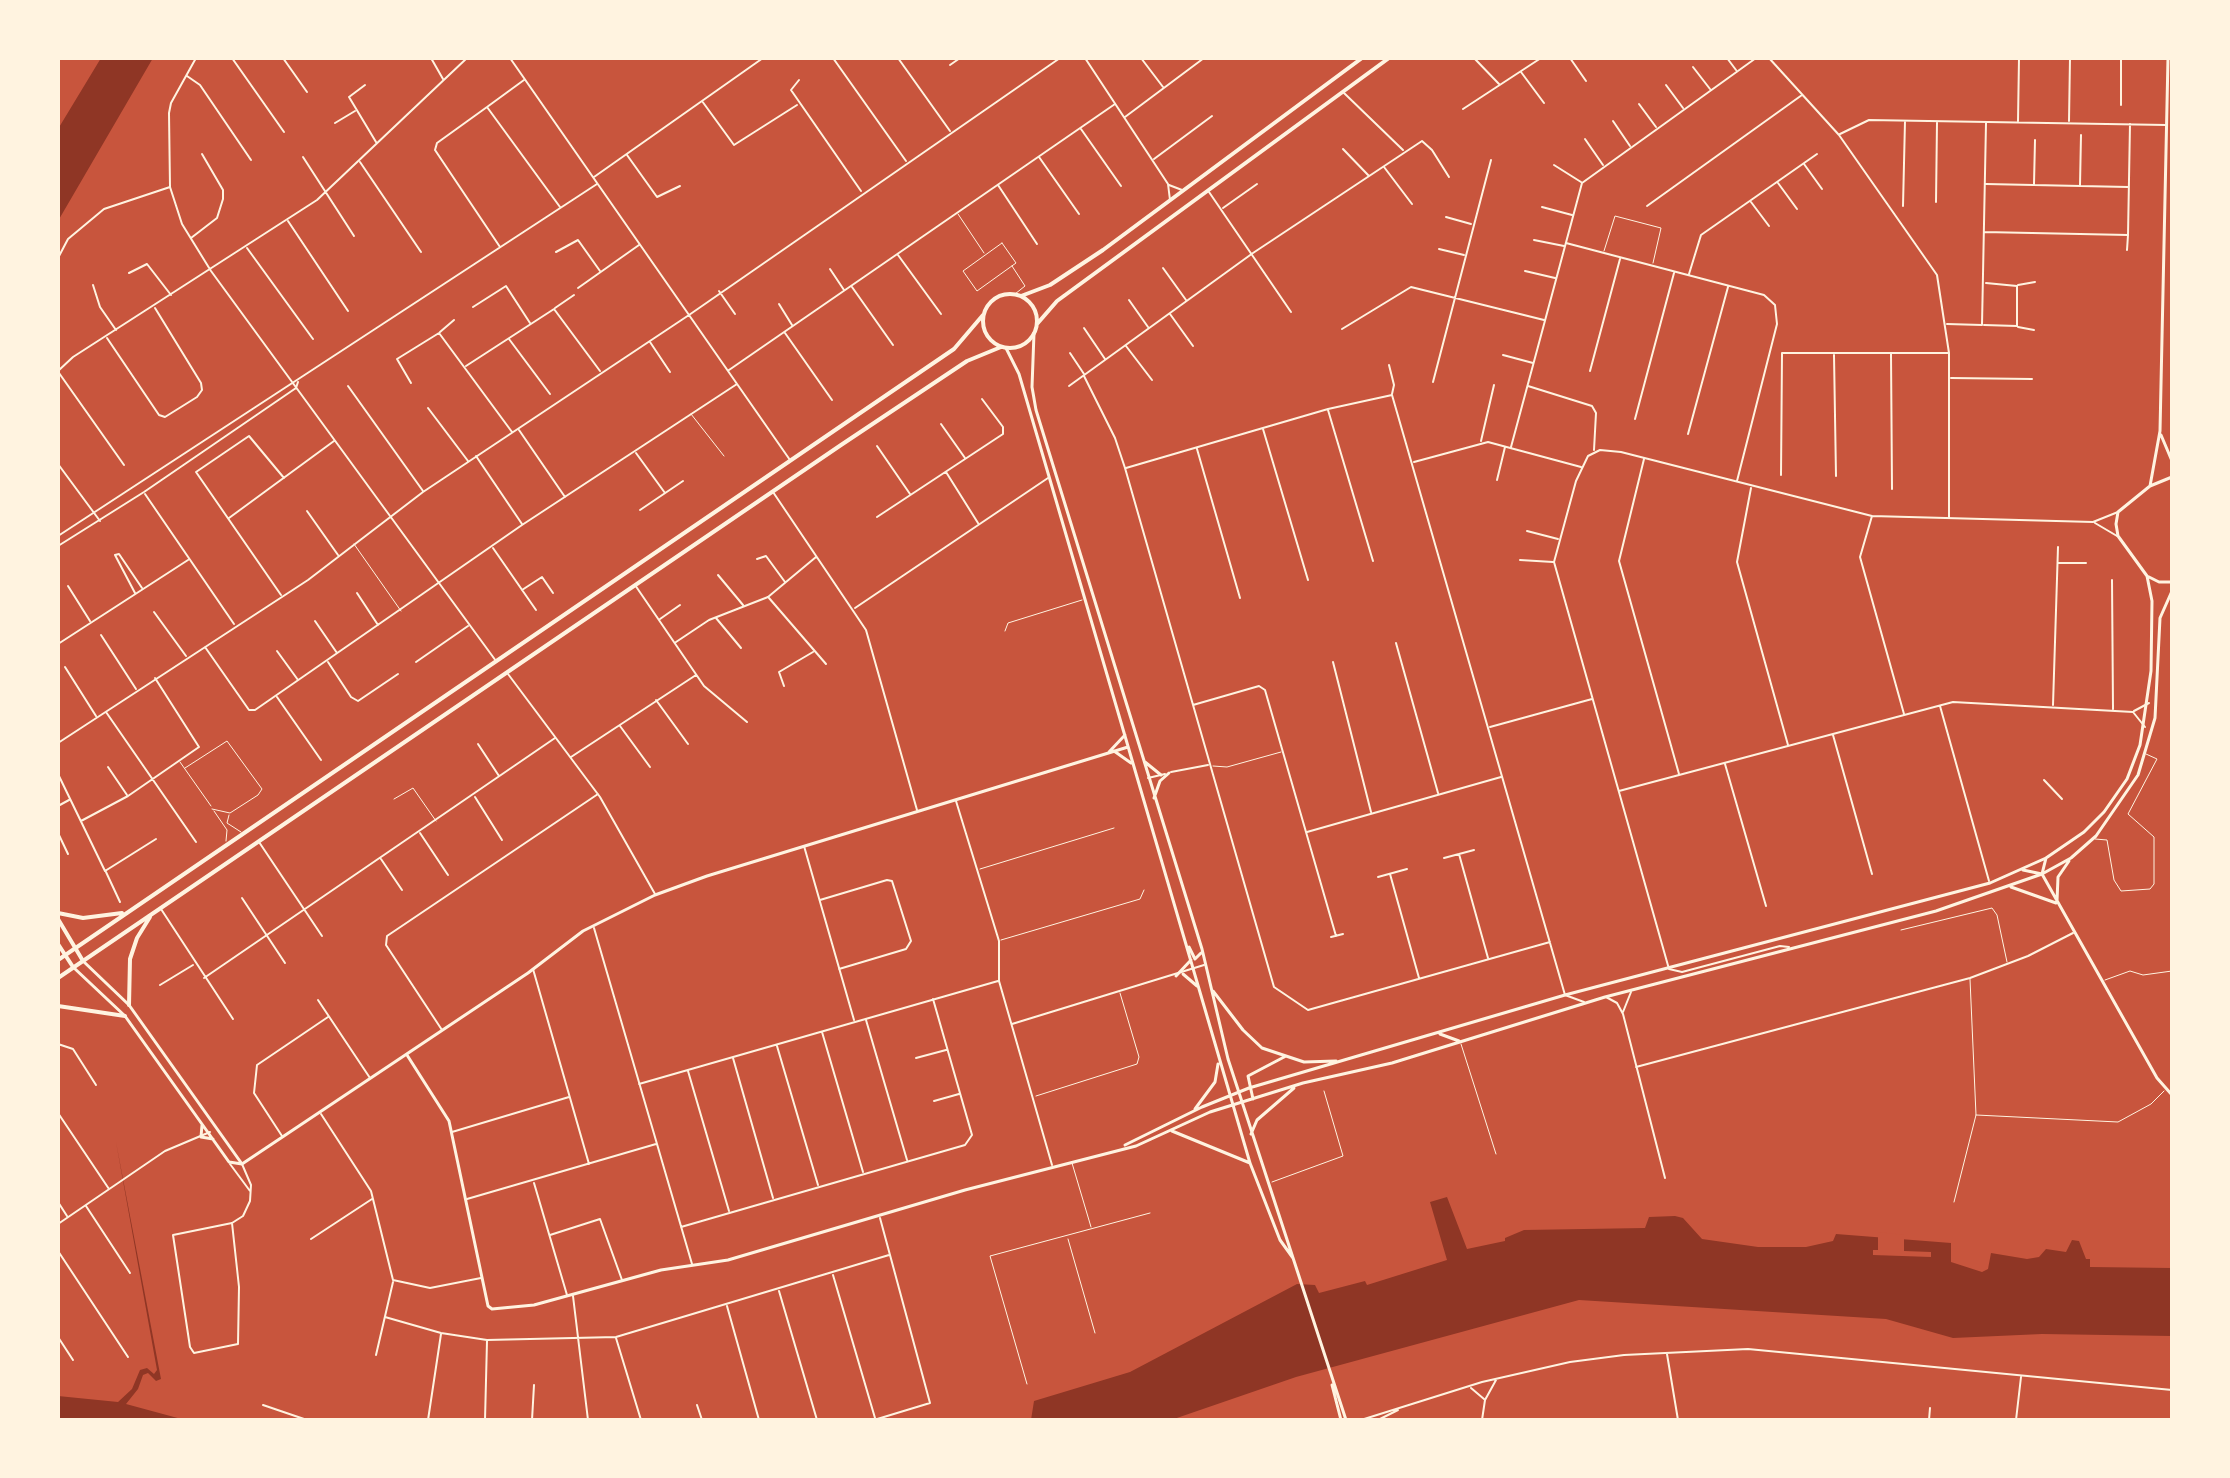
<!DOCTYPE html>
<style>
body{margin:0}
#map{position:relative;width:2230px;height:1478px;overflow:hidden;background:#c8553d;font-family:"Golos Text",sans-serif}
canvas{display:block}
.frame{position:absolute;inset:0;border:60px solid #fff3e0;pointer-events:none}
</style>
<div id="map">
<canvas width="2230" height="1478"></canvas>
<div class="frame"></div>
</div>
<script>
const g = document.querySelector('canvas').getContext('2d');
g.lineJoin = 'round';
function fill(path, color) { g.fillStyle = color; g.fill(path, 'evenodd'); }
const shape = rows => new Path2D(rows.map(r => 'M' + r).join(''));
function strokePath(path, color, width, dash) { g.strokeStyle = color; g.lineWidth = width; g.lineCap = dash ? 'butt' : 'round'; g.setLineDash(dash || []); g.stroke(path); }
fill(shape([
 [101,58,153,58,58,221,58,129],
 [116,1142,161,1379,156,1381,148,1373,143,1375,138,1389,126,1404,185,1420,58,1420,58,1396,118,1402,132,1389,140,1370,147,1368,154,1374,157,1370],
 [1447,1197,1467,1249,1505,1241,1505,1238,1524,1230,1645,1228,1649,1217,1675,1216,1683,1218,1702,1239,1758,1247,1806,1247,1833,1241,1836,1234,1951,1243,1951,1262,1982,1272,1988,1269,1991,1253,2027,1259,2039,1257,2046,1249,2066,1252,2072,1240,2079,1241,2086,1259,2090,1259,2090,1267,2172,1268,2172,1336,2042,1334,1953,1338,1886,1319,1579,1300,1296,1377,1171,1420,1031,1420,1034,1401,1130,1372,1297,1284,1315,1285,1319,1293,1365,1281,1367,1285,1447,1260,1430,1202]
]), '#8f3625');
fill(shape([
 [1878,1232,1904,1235,1904,1251,1931,1252,1931,1257,1873,1255,1873,1250,1878,1250]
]), '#c8553d');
strokePath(shape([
 [958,214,984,253],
 [1002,243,1016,263,977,291,963,271,1002,243],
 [1604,251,1615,216,1661,228,1653,263],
 [1012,266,1025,286,1015,294],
 [691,414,724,456],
 [354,544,401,611],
 [1005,631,1008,623,1082,600],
 [180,762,211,806],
 [1213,766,1227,767,1281,752],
 [185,768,227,741,262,789,258,795,230,813,212,809],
 [394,799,413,788,436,821],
 [214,811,227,830,226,841],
 [229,815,227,823,241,832],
 [2095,839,2107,840,2114,880,2121,891,2150,889,2154,884,2154,837,2128,814,2157,759,2146,754],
 [980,869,1114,828],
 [1901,930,1992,908,1997,915,2007,962],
 [1001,940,1140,899,1144,890],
 [2105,980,2130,971,2143,975,2172,971],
 [1461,1044,1496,1154],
 [1036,1096,1137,1064,1139,1057,1120,993],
 [1976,1115,2118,1122,2151,1104,2164,1091],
 [1072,1163,1091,1227],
 [1272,1182,1343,1156,1324,1091],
 [1954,1202,1976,1115,1970,979],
 [1068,1239,1095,1333],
 [1027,1384,990,1256,1150,1213]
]), '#fff3e0', 1);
strokePath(shape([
 [2044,780,2062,799]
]), '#fff3e0', 2);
strokePath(shape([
 [196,58,171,103,169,113,170,187,182,224,211,271,496,661],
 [232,58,284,132],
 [283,58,307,92],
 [431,58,443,79],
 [510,58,790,460],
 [833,58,906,161],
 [898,58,950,131],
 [1085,58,1168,184,1170,200],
 [1141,58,1163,87],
 [1474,58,1499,84],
 [1570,58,1586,81],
 [1727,58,1736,70],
 [1769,58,1839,135,1937,275,1949,353,1949,517],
 [950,65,960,58],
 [1693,67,1710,89],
 [1521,72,1544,103],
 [187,76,200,85,251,160],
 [524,80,487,107,560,207],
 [799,80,791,90,861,191],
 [365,85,349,97,376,142],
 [1666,85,1683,108],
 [1344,93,1403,150],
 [702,101,734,145,797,105],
 [1639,104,1656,127],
 [2121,105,2121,58],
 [487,107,437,143,435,150,500,247],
 [1463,109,1541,58],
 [1125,117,1204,58],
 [1613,121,1630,146],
 [2018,121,2019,58],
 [2069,121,2070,58],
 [335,123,355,111],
 [1081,129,1121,186],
 [1840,134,1869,120,2166,125],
 [1585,139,1603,165],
 [1343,149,1369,176],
 [627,155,657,197,680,186],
 [303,157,354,236],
 [1039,157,1079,214],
 [1154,159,1212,116],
 [360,162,421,252],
 [1804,164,1822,189],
 [1554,165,1581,182],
 [1384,167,1412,204],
 [594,177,763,58],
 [1778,183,1797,209],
 [1986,184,2128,187],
 [2034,184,2035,140],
 [998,185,1037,244],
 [1169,185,1182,190],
 [2080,185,2081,135],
 [1209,192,1291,312],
 [1751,202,1769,226],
 [1936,202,1937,122],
 [1647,206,1802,95],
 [1903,206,1905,121],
 [1542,207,1572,215],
 [1223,208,1257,184],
 [1446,217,1471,224],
 [288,221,348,311],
 [1984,232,2128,235,2130,124],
 [191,238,217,218,223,199,223,190,202,154],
 [1534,240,1564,246],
 [1566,243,1764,295,1775,305,1777,324,1737,481],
 [247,248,313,339],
 [1439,249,1464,255],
 [2127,250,2128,235],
 [556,252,578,240,600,271],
 [898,255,941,314],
 [58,258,68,239,104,209,170,187],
 [1163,268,1186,300],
 [830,269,844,290],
 [1525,271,1555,278],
 [129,273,147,264,171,295],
 [1689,274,1701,235,1817,154],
 [93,285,100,307,116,330],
 [2018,285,2035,282],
 [852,287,893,345],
 [578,288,639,245],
 [719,291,735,314],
 [1129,300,1148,327],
 [779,304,792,325],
 [473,307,506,286,530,323],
 [555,308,574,295],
 [1170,314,1193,346],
 [1947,324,1982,325,1986,123],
 [1984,325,2017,326,2017,286,1986,283],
 [2018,327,2034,330],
 [1084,328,1105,359],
 [1342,329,1411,287,1544,320],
 [440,332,454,320],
 [785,333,832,400],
 [107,338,159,415,165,417,197,397,202,390,201,383,155,308],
 [509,339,550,394],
 [650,342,670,372],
 [1126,346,1152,380],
 [1070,353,1084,374],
 [1891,354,1892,489],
 [1503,355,1533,363],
 [1834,355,1836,476],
 [1389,365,1394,385,1392,394],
 [466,366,554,309,600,371],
 [729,370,1115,104],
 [58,371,73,357,317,200,467,58],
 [1590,371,1620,259],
 [59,373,124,465],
 [1084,376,1115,438,1125,468,1274,987,1308,1010,1550,942],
 [1951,378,2032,379],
 [1433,382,1491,160],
 [411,383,397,359,439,333,512,432],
 [348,386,423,491],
 [1069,386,1253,253,1422,141,1432,150,1449,177],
 [1528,386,1592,406,1596,413,1594,450],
 [428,408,468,461],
 [1328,410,1373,561],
 [1635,419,1674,273],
 [941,424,965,458],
 [1263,429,1308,580],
 [519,430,565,497],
 [1688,434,1728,287],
 [1481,441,1494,385],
 [877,446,910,494],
 [1511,447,1582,183,1756,58],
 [1197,449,1240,598],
 [636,453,665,493],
 [476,456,522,524],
 [1644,459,1619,561,1679,774],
 [1414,462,1488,442,1581,467],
 [58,464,100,521],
 [1126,468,1328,409,1392,395,1565,995,1584,1002],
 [946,472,978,523],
 [1781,475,1782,353,1948,353],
 [1497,480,1505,447],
 [1751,488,1737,562,1788,745],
 [773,492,866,630,917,810],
 [145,494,234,624],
 [640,510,683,481],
 [307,511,338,555],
 [1872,516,1860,557,1904,714],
 [877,517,1003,434,1003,427,982,399],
 [229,518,334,441],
 [2095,523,2117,536],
 [1527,531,1558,539],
 [58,536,597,184],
 [58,546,144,492,296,388,298,382],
 [493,548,536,610],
 [757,559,766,556,785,582],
 [1520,560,1553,562],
 [2059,563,2086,563],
 [718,575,743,605],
 [2112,580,2113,709],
 [635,585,704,686,747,722],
 [68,586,90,621],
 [522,590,542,577,553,593],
 [135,593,115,555,119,554,142,588],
 [357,593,378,625],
 [281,595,196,472,249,436,284,478],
 [769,598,826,664],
 [855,608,1048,478],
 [154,612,186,656],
 [716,618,741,648],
 [660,619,680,605],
 [315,621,337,653],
 [101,635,136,689],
 [676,642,709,620,768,597,816,557],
 [1396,643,1438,793],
 [58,644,188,560],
 [205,647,249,710,255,710,522,525,737,384],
 [277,651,298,680],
 [328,662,351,697,358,701,398,674],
 [416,662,468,626],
 [1333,662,1371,812],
 [65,667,96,716],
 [508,674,600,797,655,894],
 [784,686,779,672,813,652],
 [277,697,321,760],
 [656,700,688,744],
 [1193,705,1259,686,1265,690,1336,936],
 [2053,705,2058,547],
 [1940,706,1989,881],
 [2134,711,2149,703],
 [106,712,196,842],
 [620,726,650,767],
 [1490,727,1592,699],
 [1833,735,1872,874],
 [58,743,308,580,423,492,689,315,1060,58],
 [478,744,499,776],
 [571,757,696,675],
 [1725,764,1766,906],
 [108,767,127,795],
 [1171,772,1208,765],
 [58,774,105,871,156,839],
 [1148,778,1165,774],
 [1619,791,1953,702,2133,712,2145,727],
 [475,797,502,840],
 [956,801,999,941,999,981,1052,1165],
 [58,806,69,800],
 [81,821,128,796,199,747,155,678],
 [1307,832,1501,777],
 [58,833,68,854],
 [420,833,448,875],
 [259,842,322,936],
 [804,846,854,1020],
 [1459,854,1488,958],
 [1444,858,1474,850],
 [381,859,402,890],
 [106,872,120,902],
 [1390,874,1419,978],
 [1378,877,1407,869],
 [242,898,285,963],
 [820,900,887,880,892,881,911,941,906,949,839,969],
 [161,909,233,1019],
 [594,928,692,1264],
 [1331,937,1343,934],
 [1789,947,1780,946,1682,972,1669,969,1554,562,1576,481,1588,456,1600,450,1621,452,1872,516,2093,522,2118,512],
 [533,969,589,1164],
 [204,978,555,738],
 [160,985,193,965],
 [1606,997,1617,1003,1623,1014,1665,1178],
 [318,1000,370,1078],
 [1623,1012,1631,992],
 [866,1020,907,1160],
 [1012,1024,1204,965],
 [442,1030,386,945,387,936,598,794],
 [822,1032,863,1172],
 [58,1044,73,1049,96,1085],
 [777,1046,818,1185],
 [733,1058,773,1198],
 [916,1058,946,1050],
 [1636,1067,1970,978,2028,956,2073,933],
 [688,1071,729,1211],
 [639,1084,998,981],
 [934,1101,959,1094],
 [58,1113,109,1189],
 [321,1114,371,1191,393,1280,430,1288,481,1278],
 [452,1132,569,1097],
 [282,1136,254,1093,257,1065,328,1017],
 [230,1164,250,1191],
 [534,1183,567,1295],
 [467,1199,656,1144],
 [58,1202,67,1216],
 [86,1206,130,1273],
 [232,1223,239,1287,238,1344,194,1353,190,1347,173,1235,232,1223,243,1216,250,1201,251,1185,242,1164],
 [58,1224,165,1151,210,1132],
 [681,1227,965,1145,972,1135,933,999],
 [550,1235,600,1219,622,1280],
 [311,1239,372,1199],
 [58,1251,128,1357],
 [833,1275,875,1418],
 [779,1291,817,1420],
 [573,1296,588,1420],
 [727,1306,759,1420],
 [385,1317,441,1333,487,1340,616,1337,889,1255],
 [58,1337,73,1360],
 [616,1338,641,1420],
 [1667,1354,1678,1420],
 [376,1355,393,1282],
 [1471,1388,1484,1399],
 [263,1405,307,1420],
 [697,1405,702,1420],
 [428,1420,441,1334],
 [485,1420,487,1341],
 [532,1420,534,1385],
 [874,1420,930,1403,880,1218],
 [1361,1420,1482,1382,1570,1362,1624,1355,1748,1349,2172,1390],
 [1378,1420,1398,1410],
 [1482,1420,1485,1400,1496,1380],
 [1929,1420,1930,1408],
 [2016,1420,2021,1377]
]), '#fff3e0', 2);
strokePath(shape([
 [1034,333,1032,387,1036,410,1202,949,1228,1059,1346,1420],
 [1006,348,1019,374,1250,1163,1280,1240,1293,1258],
 [2161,435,2172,461],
 [2172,477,2150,486,2118,512,2116,524,2118,536,2147,576,2159,582,2172,582],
 [2150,486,2160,431,2168,58],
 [1114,751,1131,763],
 [1109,752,1125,735],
 [1145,762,1161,775],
 [1154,798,1160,781,1169,773],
 [2023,870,2042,874],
 [2042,874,2157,1078,2172,1095],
 [2042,874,2046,858],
 [2011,887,2056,903],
 [2057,901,2058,877,2069,861],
 [1189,947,1195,959,1201,953],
 [83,961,129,1005,242,1164],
 [73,967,125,1016,229,1162,242,1164],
 [1183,974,1197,986],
 [1176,976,1191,960],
 [1213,991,1243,1030,1262,1048,1304,1062,1336,1061],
 [1440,1034,1459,1041],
 [407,1055,449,1121,488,1306,492,1309,534,1305,661,1270,728,1260,965,1190,1136,1146,1210,1112,1303,1083,1392,1063,1605,997,1936,911,2042,874,2071,858,2096,836,2138,775,2155,718,2160,618,2172,591],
 [1253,1099,1248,1076,1286,1056],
 [1195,1109,1215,1082,1218,1064],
 [202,1125,201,1137,213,1139],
 [1172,1131,1250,1163],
 [1251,1134,1257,1120,1294,1088],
 [1125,1145,1202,1107,1249,1088,1565,995,1990,883,2046,858,2084,832,2104,812,2127,779,2140,745,2151,671,2152,601,2147,576],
 [242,1164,528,973,583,931,655,895,707,876,1128,747],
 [1332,1385,1341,1420]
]), '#fff3e0', 3);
strokePath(shape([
 [58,919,83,961],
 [58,944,73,967]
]), '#fff3e0', 4);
strokePath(shape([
 '983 321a27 27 0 1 1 54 0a27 27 0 1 1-54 0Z',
 [1021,296,1050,285,1103,250,1362,58],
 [1037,324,1057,301,1389,58],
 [58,913,83,918,122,913],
 [58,960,954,349,983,315],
 [58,978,841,445,967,361,1001,347],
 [129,1005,130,959,137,938,150,917],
 [58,1006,125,1016]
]), '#fff3e0', 4);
</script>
